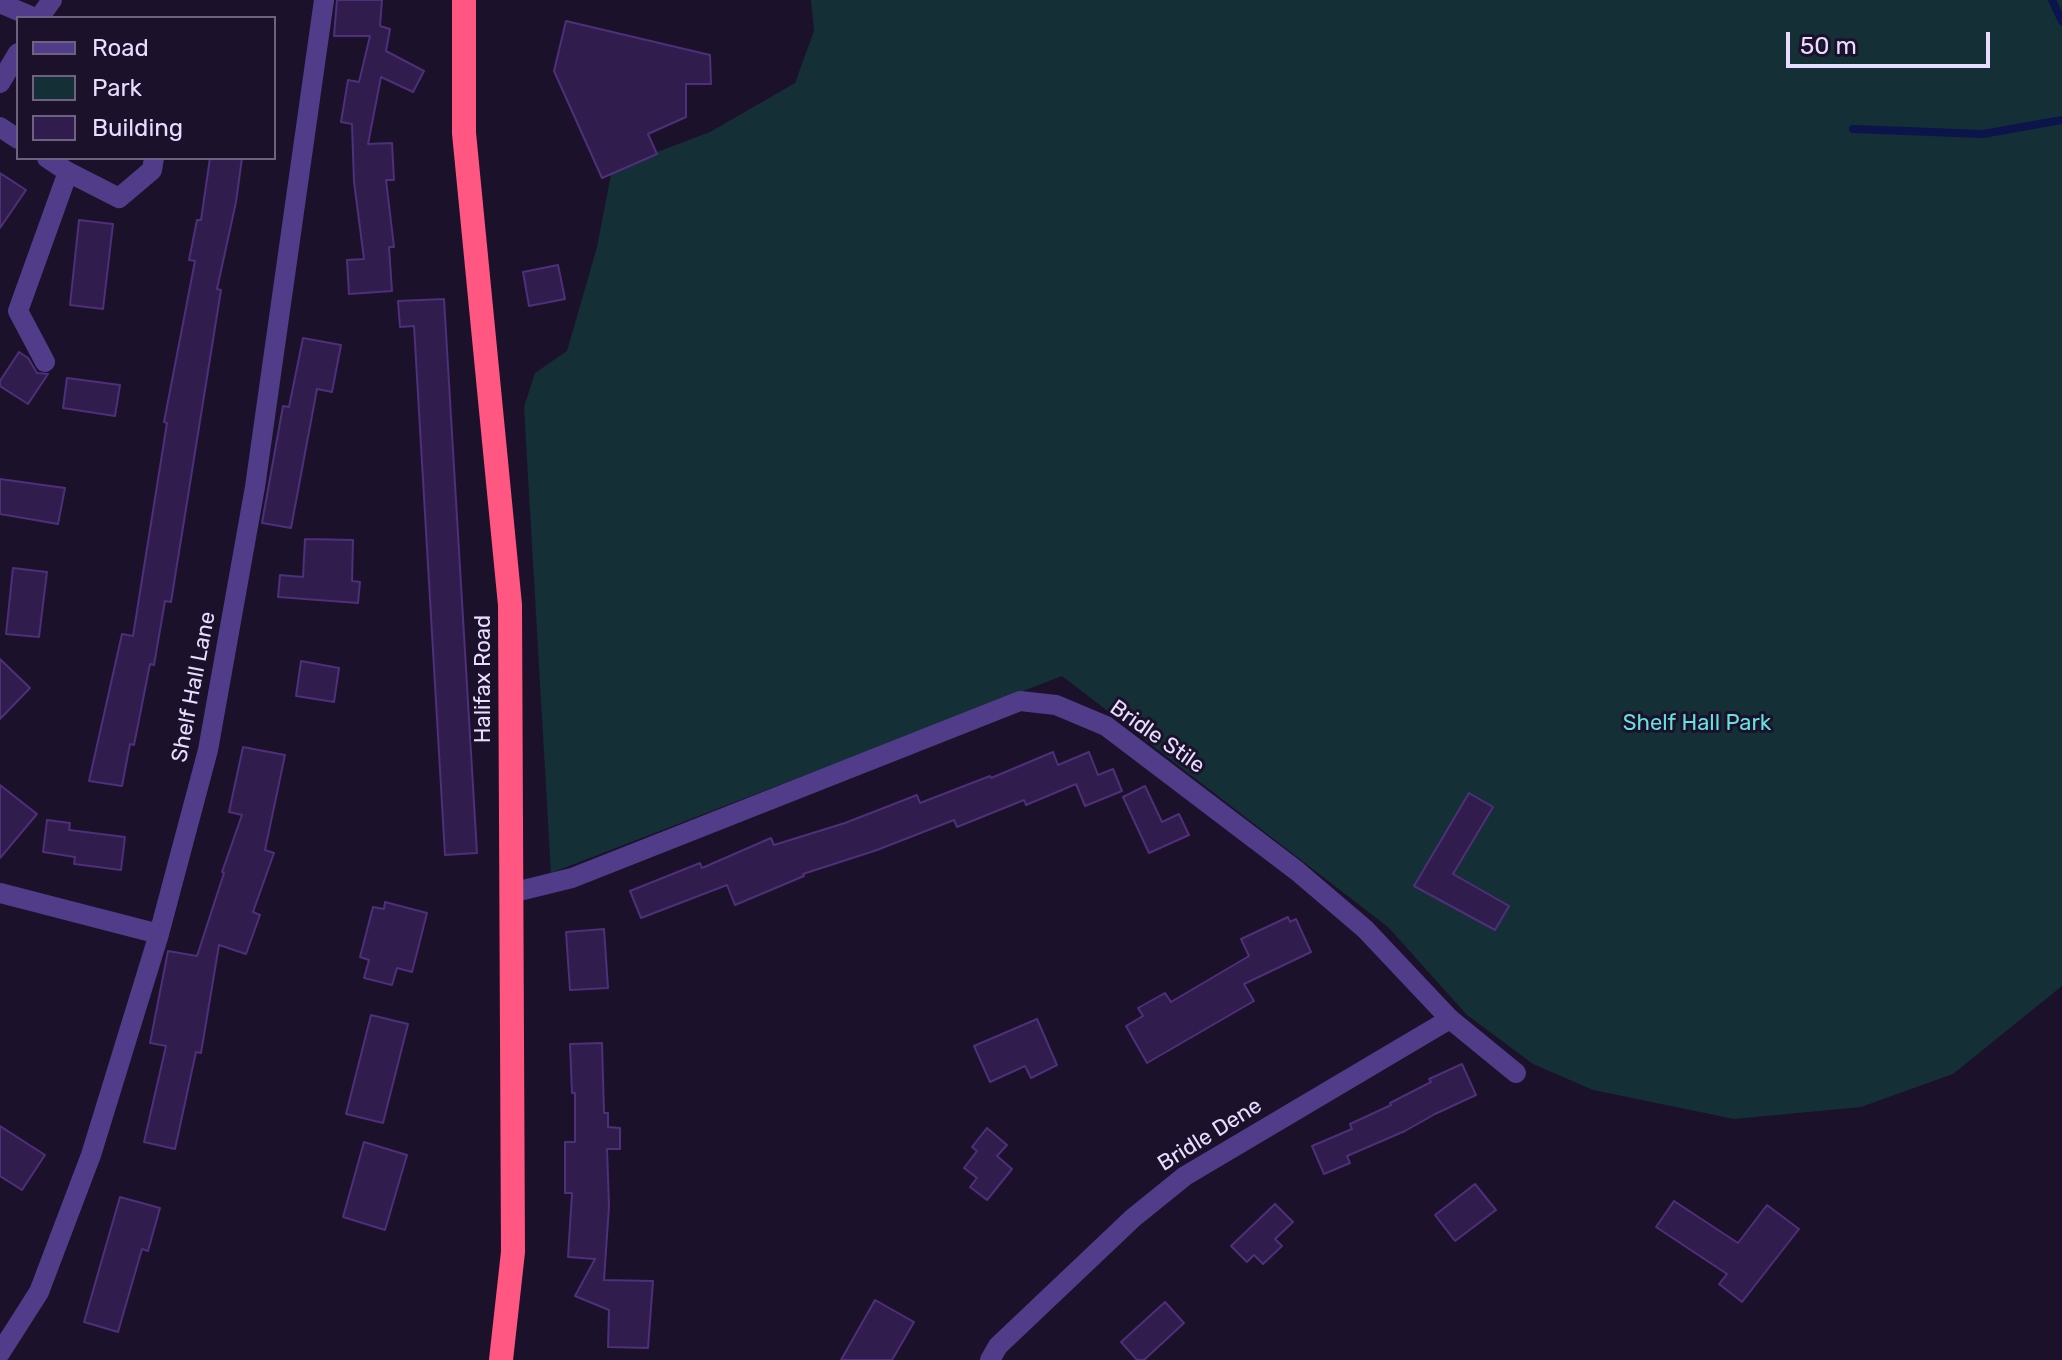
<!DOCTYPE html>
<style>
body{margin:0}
#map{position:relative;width:2062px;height:1360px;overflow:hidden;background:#1c112b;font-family:Rubik,sans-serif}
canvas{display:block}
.legend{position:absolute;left:16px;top:16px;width:260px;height:144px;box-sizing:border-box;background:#1c112b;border:2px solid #6e6280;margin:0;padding:10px 14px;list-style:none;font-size:24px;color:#e8dcff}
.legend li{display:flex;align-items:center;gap:16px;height:40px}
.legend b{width:40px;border:2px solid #6e6280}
.scale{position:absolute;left:1786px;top:32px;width:204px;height:36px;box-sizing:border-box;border:4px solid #e8dcff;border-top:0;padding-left:10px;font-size:24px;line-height:28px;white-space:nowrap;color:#e8dcff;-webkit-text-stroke:6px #1c112b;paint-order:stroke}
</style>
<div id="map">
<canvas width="2062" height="1360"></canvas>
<ul class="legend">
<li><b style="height:10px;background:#513c8a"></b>Road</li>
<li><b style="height:22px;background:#142f36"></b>Park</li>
<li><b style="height:22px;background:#311d4d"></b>Building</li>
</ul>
<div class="scale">50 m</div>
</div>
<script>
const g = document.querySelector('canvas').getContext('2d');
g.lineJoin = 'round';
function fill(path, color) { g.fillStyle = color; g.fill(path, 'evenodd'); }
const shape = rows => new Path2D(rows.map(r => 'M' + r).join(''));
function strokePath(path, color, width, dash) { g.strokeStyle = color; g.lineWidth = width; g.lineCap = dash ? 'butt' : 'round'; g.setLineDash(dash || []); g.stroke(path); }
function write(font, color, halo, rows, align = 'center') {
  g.font = font + ' Rubik,sans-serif'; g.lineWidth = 6; g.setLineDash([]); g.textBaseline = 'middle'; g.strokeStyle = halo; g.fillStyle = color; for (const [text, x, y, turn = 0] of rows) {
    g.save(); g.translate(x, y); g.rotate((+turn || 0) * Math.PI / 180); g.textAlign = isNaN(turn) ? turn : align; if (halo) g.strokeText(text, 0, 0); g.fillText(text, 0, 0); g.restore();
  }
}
fill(shape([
 [811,0,2062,0,2062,986,1953,1074,1861,1107,1734,1119,1593,1090,1533,1064,1467,1015,1388,927,1062,676,551,873,524,407,535,373,567,351,597,247,612,169,710,132,795,83,814,31]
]), '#142f36');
strokePath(shape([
 [2052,0,2062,21],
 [1853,129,1983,134,2062,120]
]), '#0b144b', 8);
const building = shape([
 [337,0,382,0,380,26,390,29,386,51,424,71,413,92,381,77,368,144,392,143,394,180,386,180,394,247,389,247,392,291,349,294,347,260,364,259,354,182,352,124,341,122,348,80,359,82,370,36,334,36,337,0],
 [566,21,710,55,711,84,686,84,686,117,648,134,657,154,602,178,554,71,566,21],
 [210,158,242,158,236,202,217,289,221,290,171,602,165,601,154,665,150,664,134,745,130,744,122,786,89,781,122,634,133,636,167,423,164,422,195,261,189,260,197,220,201,220,210,158],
 [0,173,26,190,0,228,0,173],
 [79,220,113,224,103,309,70,305,79,220],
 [558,265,565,299,529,306,523,272,558,265],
 [444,299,477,853,445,855,414,326,400,327,398,301,444,299],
 [303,338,341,345,332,392,317,389,291,528,262,523,283,406,289,407,303,338],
 [19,352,28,358,37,373,48,374,28,404,0,386,0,381,19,352],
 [67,378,120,385,115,416,63,408,67,378],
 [0,479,65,488,58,524,0,514,0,479],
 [305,539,353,540,352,581,360,582,358,603,278,597,280,575,303,577,305,539],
 [13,568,47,572,39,637,6,634,13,568],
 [0,659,30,688,0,719,0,659],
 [301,661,339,668,334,702,296,696,301,661],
 [243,747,285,755,265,850,274,853,253,912,260,915,246,954,219,945,201,1053,196,1052,175,1149,144,1142,166,1046,150,1043,168,951,197,956,224,873,222,872,242,815,229,812,243,747],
 [1053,752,1058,765,1089,752,1098,775,1113,769,1122,791,1085,806,1076,784,1026,805,1024,800,957,827,954,820,877,850,803,874,804,876,735,905,727,885,641,918,630,891,700,863,702,868,771,838,774,845,845,823,917,795,920,803,990,776,991,778,1053,752],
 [0,785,37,814,0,858,0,785],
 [1145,786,1162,822,1179,814,1189,835,1149,853,1123,797,1145,786],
 [1469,793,1493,807,1453,874,1509,906,1495,930,1414,886,1469,793],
 [47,820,70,823,69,830,125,837,121,870,74,864,75,857,43,852,47,820],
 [385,902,427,913,412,972,397,968,392,985,364,978,369,960,360,957,373,907,384,909,385,902],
 [1288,917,1290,922,1296,919,1311,952,1244,984,1254,1001,1147,1063,1126,1026,1143,1016,1138,1008,1165,993,1171,1002,1249,956,1241,939,1288,917],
 [604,929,608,988,570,990,566,932,604,929],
 [371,1015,408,1024,383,1123,346,1114,371,1015],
 [1037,1019,1057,1065,1031,1078,1025,1066,990,1082,974,1046,1037,1019],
 [602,1043,604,1113,608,1113,608,1127,620,1128,620,1149,607,1149,609,1206,604,1280,653,1281,648,1348,608,1347,609,1310,575,1296,595,1259,568,1257,572,1193,565,1193,565,1142,575,1142,575,1093,572,1093,570,1044,602,1043],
 [1462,1064,1476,1095,1435,1114,1405,1131,1347,1156,1350,1163,1324,1174,1312,1146,1352,1129,1350,1124,1391,1105,1390,1103,1431,1082,1429,1079,1462,1064],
 [0,1126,45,1155,22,1190,0,1176,0,1126],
 [987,1128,1007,1145,997,1156,1012,1169,987,1200,970,1187,977,1178,964,1168,977,1151,972,1147,987,1128],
 [364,1142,407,1155,385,1230,343,1217,364,1142],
 [1475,1184,1496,1210,1455,1241,1435,1215,1475,1184],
 [120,1197,160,1208,148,1251,142,1249,118,1332,84,1322,120,1197],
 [1674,1201,1738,1243,1767,1205,1799,1229,1742,1302,1719,1284,1727,1274,1656,1227,1674,1201],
 [1275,1204,1293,1222,1275,1239,1282,1246,1263,1264,1254,1255,1247,1262,1231,1246,1275,1204],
 [875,1300,914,1322,892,1360,841,1360,875,1300],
 [1165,1302,1184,1323,1144,1360,1137,1360,1121,1342,1165,1302]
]);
fill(building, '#311d4d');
strokePath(building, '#4e2f79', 2);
strokePath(shape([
 [0,3,35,18],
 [39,18,52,0],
 [0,83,18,53],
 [0,127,18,139],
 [47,158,68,172,119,198,152,170,154,158],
 [45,362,18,311,68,172],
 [0,893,159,934],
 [511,893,572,878,1020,701,1056,705,1106,726,1297,871,1365,929,1450,1019,1516,1073],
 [0,1353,39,1292,91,1155,159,934,208,750,255,487,324,0],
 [990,1360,998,1346,1133,1218,1185,1176,1450,1019]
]), '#513c8a', 20);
strokePath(shape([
 [464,0,464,133,510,605,513,1252,501,1360]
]), '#ff5781', 24);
write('22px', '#e8dcff', '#1c112b', [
 ["Halifax Road",484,679,-90],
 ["Shelf Hall Lane",194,687,-79],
 ["Bridle Stile",1157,737,35],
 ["Bridle Dene",1210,1135,-32]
]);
write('22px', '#65e1de', '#1c112b', [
 ["Shelf Hall Park",1697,724]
]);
</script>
